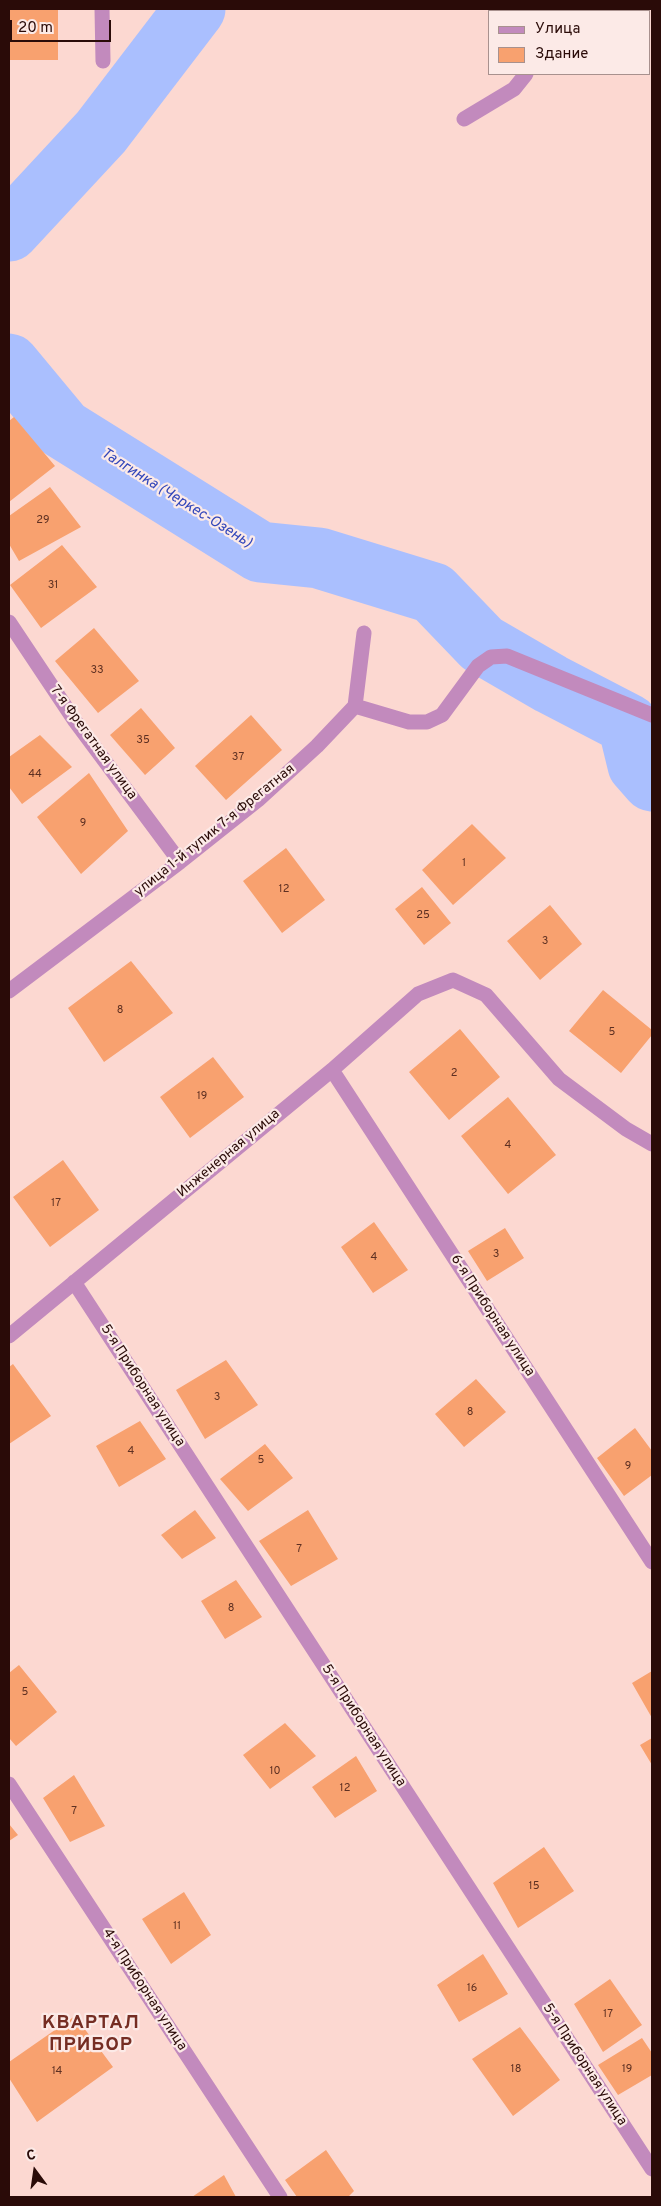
<!DOCTYPE html>
<meta charset="utf-8">
<style>
body{margin:0}
#map{position:relative;width:661px;height:2206px;overflow:hidden;background:#fcd8d1;font-family:Overpass,sans-serif}
canvas{display:block}
.frame{position:absolute;inset:0;border:10px solid #2a0b08;pointer-events:none}
.legend{position:absolute;left:488px;top:10px;width:162px;height:65px;box-sizing:border-box;background:#fceae7;border:1px solid #a8918e;margin:0;padding:6px 9px;list-style:none;font-size:15px;color:#2a0b08}
.legend li{display:flex;align-items:center;gap:10px;height:25px}
.legend b{width:25px;border:1px solid #a8918e}
.north{position:absolute;left:10px;top:2146px;width:50px;height:50px;-webkit-text-stroke:4px #fceae7;paint-order:stroke;rotate:346deg;font-size:14px;font-weight:700;line-height:20px;text-align:center;color:#2a0b08}
.north::after{content:'';display:block;margin:auto;width:18px;height:22px;background:#2a0b08;clip-path:polygon(50% 0,100% 100%,50% 72%,0 100%)}
.scale{position:absolute;left:10px;top:20px;width:101px;height:22px;box-sizing:border-box;border:2px solid #2a0b08;border-top:0;padding-left:6px;font-size:15px;line-height:18px;white-space:nowrap;color:#2a0b08;-webkit-text-stroke:4px #fceae7;paint-order:stroke}
</style>
<div id="map">
<canvas width="661" height="2206"></canvas>
<div class="frame"></div>
<ul class="legend">
<li><b style="height:6px;background:#c28abd"></b>Улица</li>
<li><b style="height:14px;background:#f8a16f"></b>Здание</li>
</ul>
<div class="north">С</div>
<div class="scale">20 m</div>
</div>
<script>
const g = document.querySelector('canvas').getContext('2d');
g.lineJoin = 'round';
const shape = rows => new Path2D(rows.map(r => 'M' + r).join(''));
function strokePath(path, color, width, dash) { g.strokeStyle = color; g.lineWidth = width; g.lineCap = dash ? 'butt' : 'round'; g.setLineDash(dash || []); g.stroke(path); }
function fill(path, color) { g.fillStyle = color; g.fill(path, 'evenodd'); }
function write(font, color, halo, rows, align = 'center') {
  g.font = font + ' Overpass,sans-serif'; g.lineWidth = 4.5; g.setLineDash([]); g.textBaseline = 'middle'; g.strokeStyle = halo; g.fillStyle = color; for (const [text, x, y, turn = 0] of rows) {
    g.save(); g.translate(x, y); g.rotate((+turn || 0) * Math.PI / 180); g.textAlign = isNaN(turn) ? turn : align; if (halo) g.strokeText(text, 0, 0); g.fillText(text, 0, 0); g.restore();
  }
}
strokePath(shape([
 [9,231,101,132,195,9],
 [9,364,63,429,260,552,319,558,433,593,482,644,551,684,628,724,638,765,652,781]
]), '#aabffe', 61);
fill(shape([
 [9,9,58,9,58,60,9,60],
 [14,417,55,466,9,502,9,421],
 [50,487,81,527,19,561,9,544,9,516],
 [62,545,97,587,41,628,10,585],
 [94,628,139,681,98,713,55,661],
 [141,708,175,748,145,775,110,735],
 [251,715,282,750,226,800,195,766],
 [40,735,72,767,22,804,9,787,9,757],
 [89,773,128,831,81,874,37,817],
 [472,824,506,858,453,905,422,870],
 [286,848,325,900,282,933,243,881],
 [422,887,451,923,424,945,395,909],
 [550,905,582,944,540,980,507,941],
 [131,961,173,1013,104,1062,68,1008],
 [603,990,652,1030,652,1035,621,1073,569,1031],
 [460,1029,500,1077,449,1120,409,1072],
 [213,1057,244,1097,190,1138,160,1097],
 [508,1097,556,1155,508,1194,461,1136],
 [63,1160,99,1210,50,1247,13,1197],
 [374,1222,408,1270,373,1293,341,1247],
 [505,1228,524,1258,487,1281,468,1251],
 [226,1360,258,1405,205,1439,176,1390],
 [13,1364,51,1416,9,1444,9,1367],
 [476,1379,506,1412,464,1447,435,1414],
 [140,1421,166,1459,119,1487,96,1446],
 [635,1428,652,1451,652,1475,624,1496,597,1458],
 [265,1444,293,1478,248,1511,220,1479],
 [195,1510,216,1538,182,1559,161,1535],
 [308,1510,338,1559,291,1586,259,1541],
 [236,1580,262,1617,225,1639,201,1601],
 [19,1665,57,1712,16,1746,9,1738,9,1673],
 [652,1671,652,1718,632,1683],
 [285,1723,316,1756,270,1789,243,1755],
 [652,1738,652,1765,640,1745],
 [356,1756,377,1791,335,1818,312,1787],
 [74,1775,105,1826,70,1842,43,1798],
 [9,1824,18,1835,9,1841],
 [544,1847,574,1891,518,1928,493,1883],
 [184,1892,211,1935,171,1964,142,1919],
 [483,1954,508,1994,459,2022,437,1985],
 [610,1979,642,2025,603,2052,574,2004],
 [75,2016,113,2067,37,2122,9,2078,9,2062],
 [520,2027,560,2080,513,2116,472,2059],
 [642,2038,652,2053,652,2075,618,2095,598,2065],
 [326,2150,354,2191,348,2197,297,2197,285,2180],
 [224,2175,236,2197,192,2197]
]), '#f8a16f');
strokePath(shape([
 [102,9,103,61],
 [577,11,578,9],
 [464,119,514,89,526,74],
 [9,622,75,721,180,862],
 [355,706,409,722,427,722,442,715,478,666,491,657,507,656,652,715],
 [9,991,180,862,258,800,317,746,355,706,364,633],
 [332,1070,652,1562],
 [74,1282,652,2169],
 [9,1336,332,1070,418,994,453,980,486,995,559,1079,626,1129,652,1144],
 [9,1784,280,2197]
]), '#c28abd', 15);
write('11px', '#5e3022', null, [
 ["29",43,521],
 ["31",53,586],
 ["33",97,671],
 ["35",143,741],
 ["37",238,758],
 ["44",35,775],
 ["9",83,824],
 ["1",464,864],
 ["12",284,890],
 ["25",423,916],
 ["3",545,942],
 ["8",120,1011],
 ["5",612,1033],
 ["2",454,1074],
 ["19",202,1097],
 ["4",508,1146],
 ["17",56,1204],
 ["3",496,1255],
 ["4",374,1258],
 ["3",217,1398],
 ["8",470,1413],
 ["4",131,1452],
 ["5",261,1461],
 ["9",628,1467],
 ["7",299,1550],
 ["8",231,1609],
 ["5",25,1693],
 ["10",275,1772],
 ["12",345,1789],
 ["7",74,1812],
 ["15",534,1887],
 ["11",177,1927],
 ["16",472,1989],
 ["17",608,2015],
 ["18",516,2070],
 ["19",627,2070],
 ["14",57,2072]
]);
write('14px', '#2a0b08', '#fceae7', [
 ["7-я Фрегатная улица",93,743,54],
 ["улица 1-й тупик 7-я Фрегатная",215,831,-39],
 ["Инженерная улица",229,1154,-40],
 ["6-я Приборная улица",492,1316,57],
 ["5-я Приборная улица",142,1386,57],
 ["5-я Приборная улица",363,1726,57],
 ["4-я Приборная улица",144,1990,57],
 ["5-я Приборная улица",584,2065,57]
]);
write('italic 15px', '#3246ba', '#fceae7', [
 ["Талгинка (Черкес-Озень)",176,499,32]
]);
g.letterSpacing = '1px';
write('bold 19px', '#752d23', '#fceae7', [
 ["КВАРТАЛ",91,2024],
 ["ПРИБОР",91,2046]
]);
g.letterSpacing = '0px';
</script>
